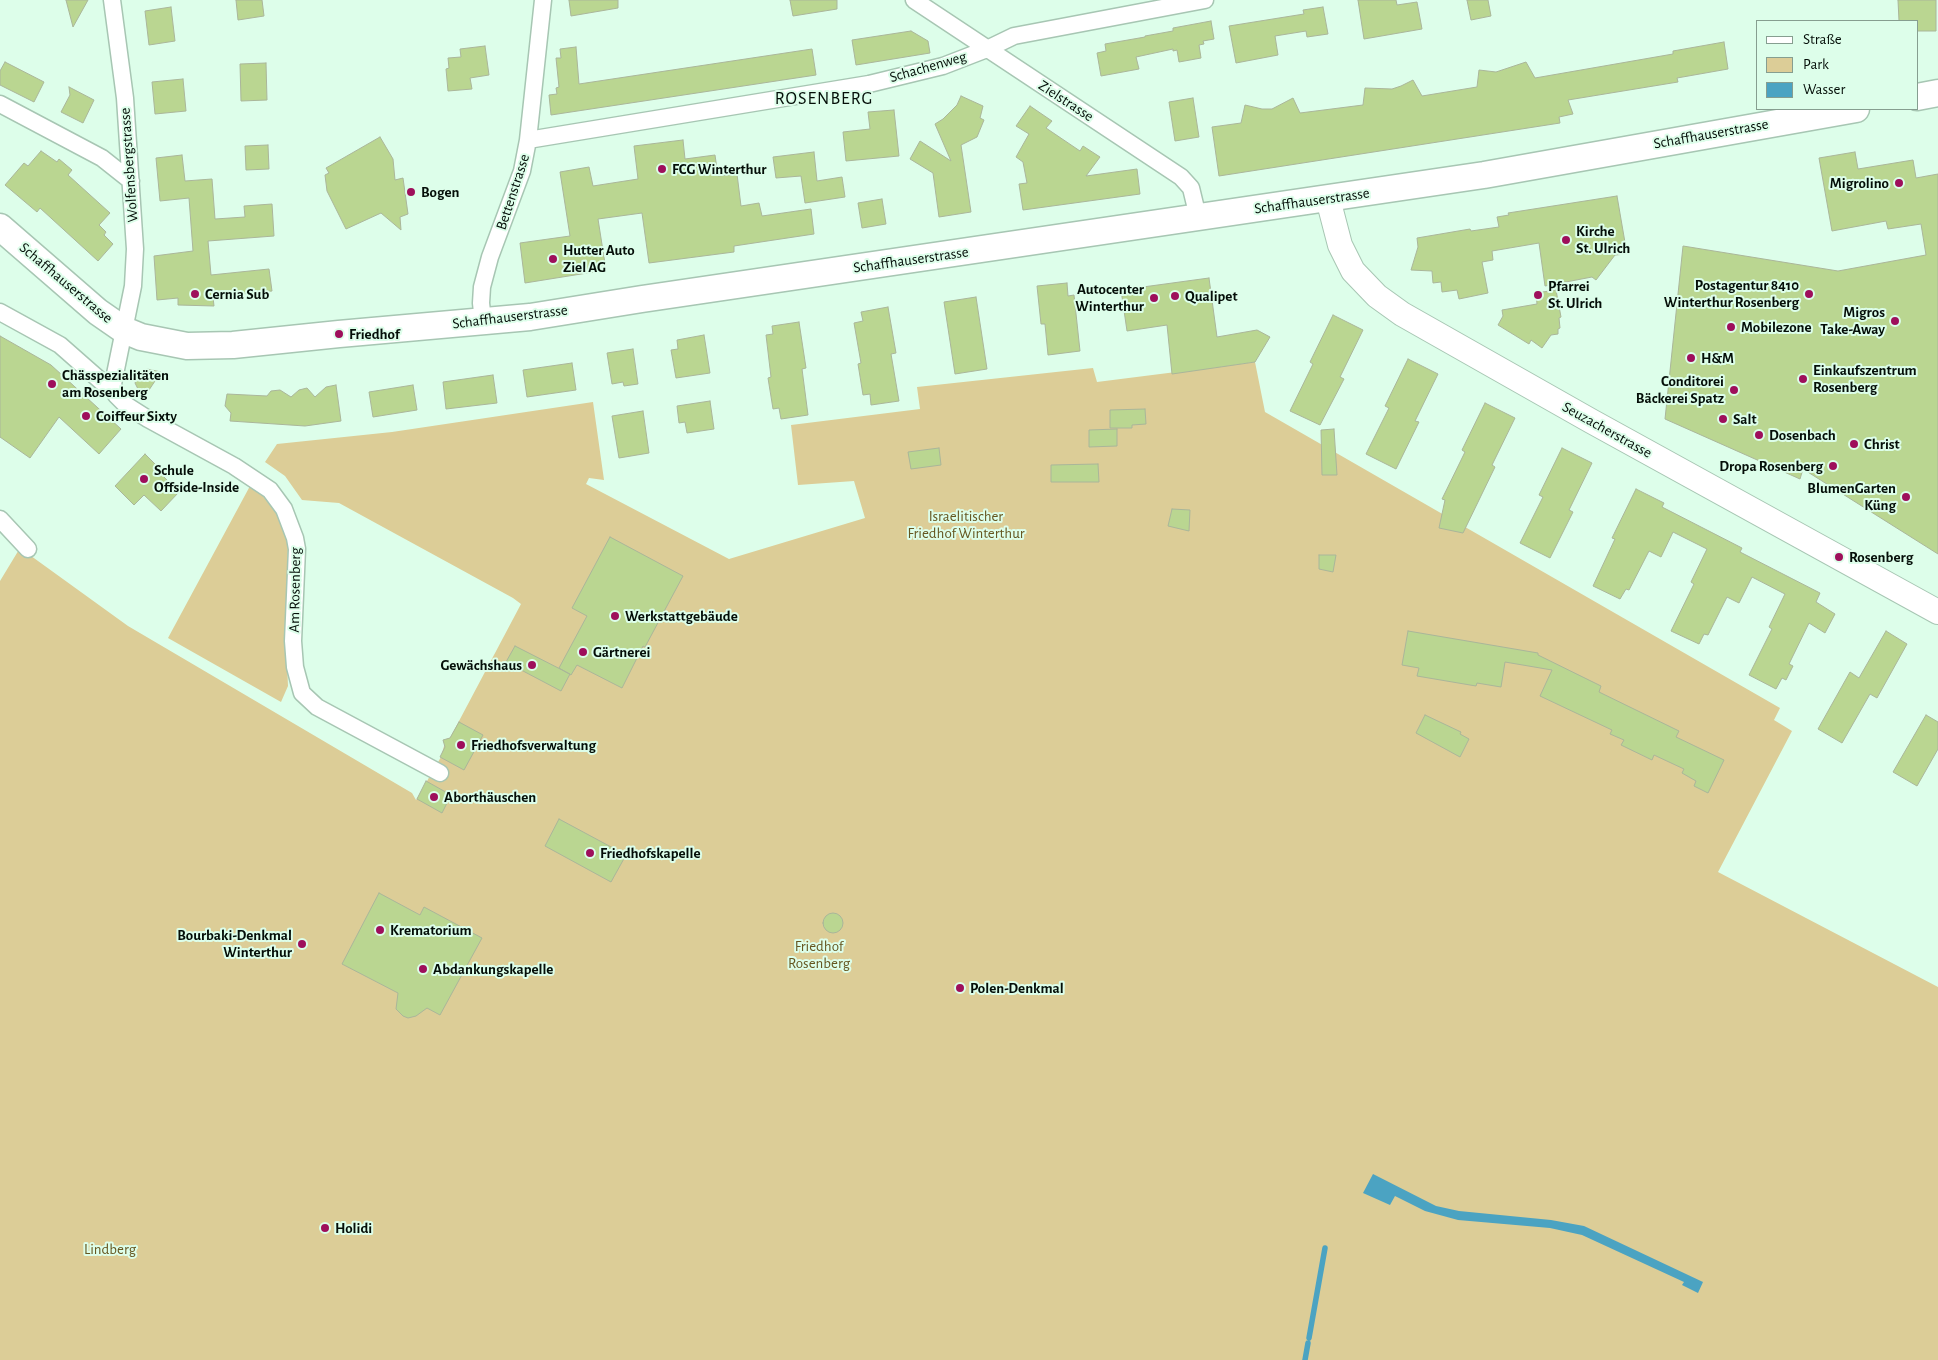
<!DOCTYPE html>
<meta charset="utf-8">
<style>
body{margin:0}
#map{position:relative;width:1938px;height:1360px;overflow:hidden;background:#ddfeea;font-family:"Alegreya Sans",sans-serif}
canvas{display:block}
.legend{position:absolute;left:1756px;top:20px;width:162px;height:90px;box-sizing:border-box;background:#ddfeea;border:1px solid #869e90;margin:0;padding:6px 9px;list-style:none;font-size:15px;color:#040e08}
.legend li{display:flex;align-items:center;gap:10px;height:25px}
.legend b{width:25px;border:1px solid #869e90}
</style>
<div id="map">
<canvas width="1938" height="1360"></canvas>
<ul class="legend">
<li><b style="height:6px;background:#fff"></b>Straße</li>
<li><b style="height:14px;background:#dccd97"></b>Park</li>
<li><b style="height:14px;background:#4ba3c2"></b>Wasser</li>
</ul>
</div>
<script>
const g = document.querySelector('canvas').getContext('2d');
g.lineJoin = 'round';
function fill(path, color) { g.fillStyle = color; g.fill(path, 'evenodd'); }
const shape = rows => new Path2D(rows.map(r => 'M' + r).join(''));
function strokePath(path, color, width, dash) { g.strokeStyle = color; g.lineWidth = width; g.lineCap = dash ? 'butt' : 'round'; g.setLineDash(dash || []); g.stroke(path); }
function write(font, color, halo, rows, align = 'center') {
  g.font = font + ' "Alegreya Sans",sans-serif'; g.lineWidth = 4; g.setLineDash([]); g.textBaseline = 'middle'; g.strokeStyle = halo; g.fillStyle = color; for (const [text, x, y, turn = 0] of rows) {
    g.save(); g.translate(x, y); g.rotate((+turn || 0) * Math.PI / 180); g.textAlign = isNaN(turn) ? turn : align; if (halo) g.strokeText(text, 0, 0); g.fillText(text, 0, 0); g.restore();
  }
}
fill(shape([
 [1255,362,1265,412,1780,708,1774,720,1792,731,1718,872,1938,987,1938,1360,0,1360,0,581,20,548,128,626,412,793,416,800,441,757,446,739,450,738,521,604,513,598,339,503,302,500,285,476,265,462,277,444,392,432,593,402,604,480,589,478,586,484,729,559,865,518,854,481,798,485,791,425,920,409,917,387,1093,368,1097,382],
 [250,486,262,495,278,514,288,544,286,640,288,686,281,702,168,638]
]), '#dccd97');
fill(shape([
 [1373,1174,1436,1206,1459,1211,1551,1220,1584,1226,1703,1282,1698,1293,1682,1285,1684,1282,1582,1235,1550,1228,1458,1220,1425,1211,1395,1196,1390,1205,1363,1193]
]), '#4ba3c2');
strokePath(shape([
 [1309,1338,1325,1248],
 [1305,1360,1308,1343]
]), '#4ba3c2', 5.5);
const building = shape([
 [66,0,88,0,73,27,66,0],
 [236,0,262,0,264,16,238,20,236,0],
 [569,0,618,0,618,8,571,16,569,0],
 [790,0,837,0,837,9,793,16,790,0],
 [1358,0,1396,0,1397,5,1417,2,1422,29,1364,39,1358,0],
 [1467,0,1488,0,1491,16,1471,20,1467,0],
 [1898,0,1936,0,1936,31,1917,31,1917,21,1899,21,1898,0],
 [171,7,175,41,149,45,145,11,171,7],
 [1323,7,1328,34,1307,37,1306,31,1275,36,1278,55,1236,63,1229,26,1304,14,1303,10,1323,7],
 [1211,21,1214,39,1203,41,1204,44,1199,45,1201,58,1179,62,1177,50,1173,51,1173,49,1136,57,1139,69,1101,76,1097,53,1106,51,1105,44,1145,37,1145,36,1173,31,1173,28,1211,21],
 [911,31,928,41,930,53,856,65,852,40,911,31],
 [1724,42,1728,69,1677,78,1678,82,1568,100,1573,114,1559,117,1560,123,1219,176,1212,127,1241,123,1245,105,1262,109,1272,109,1293,98,1300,113,1363,105,1365,88,1392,89,1401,86,1413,80,1422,96,1477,87,1479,70,1496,72,1526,62,1535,78,1673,54,1673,51,1724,42],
 [485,46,489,75,470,78,472,89,448,91,446,69,449,68,448,58,461,57,460,49,485,46],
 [576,47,579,84,812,49,816,75,551,115,549,95,557,94,556,88,559,87,556,58,561,58,560,49,576,47],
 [5,62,44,82,34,102,0,85,0,71,5,62],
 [266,63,267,100,241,101,240,64,266,63],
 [183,79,186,111,155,114,152,82,183,79],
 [69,87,94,100,83,123,61,112,70,95,69,87],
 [961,96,983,106,980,118,984,120,977,137,961,145,971,212,939,217,933,173,910,159,920,141,951,161,935,124,943,119,957,105,961,96],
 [1193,98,1199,137,1175,141,1169,102,1193,98],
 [1030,106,1052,121,1046,128,1080,151,1083,146,1100,157,1086,176,1137,169,1140,194,1023,210,1019,184,1027,183,1023,162,1016,157,1029,134,1016,126,1030,106],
 [894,110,899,156,846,161,843,132,870,129,868,112,894,110],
 [380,137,393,159,395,180,403,178,408,214,400,217,401,230,381,213,346,229,327,191,325,175,329,173,326,168,380,137],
 [683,140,685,159,715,155,718,176,737,174,741,206,759,203,762,216,811,209,814,234,734,246,734,252,649,263,642,213,598,219,606,270,525,283,520,243,570,236,560,172,589,167,593,186,638,179,634,146,683,140],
 [268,145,269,169,246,170,245,146,268,145],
 [41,151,57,162,59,159,72,170,68,175,110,213,99,225,106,232,104,235,113,244,98,261,40,208,37,212,5,185,24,163,28,166,41,151],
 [814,152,817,181,842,177,845,197,805,203,801,176,776,178,773,157,814,152],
 [1855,152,1858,169,1913,160,1916,178,1938,174,1938,554,1803,469,1800,479,1665,419,1683,246,1838,271,1926,255,1921,224,1888,229,1886,221,1832,231,1819,158,1855,152],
 [182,155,185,181,212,179,215,219,245,217,244,206,272,204,274,236,208,241,211,275,269,269,272,291,213,297,214,306,178,305,178,298,157,300,154,256,193,251,189,198,160,201,156,158,182,155],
 [1617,196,1627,254,1615,255,1596,280,1592,277,1545,286,1539,243,1492,251,1493,260,1482,262,1488,293,1459,299,1457,290,1442,292,1441,282,1433,283,1432,271,1411,270,1418,247,1417,238,1470,229,1471,231,1499,227,1497,217,1509,215,1508,213,1617,196],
 [882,199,886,224,862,228,858,203,882,199],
 [1209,278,1217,337,1257,330,1270,337,1255,362,1172,374,1167,325,1127,331,1121,290,1209,278],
 [1067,283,1068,296,1074,295,1080,351,1048,355,1045,324,1041,324,1037,286,1067,283],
 [1556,290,1561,317,1559,318,1560,328,1558,329,1558,334,1551,335,1542,348,1531,340,1529,344,1498,325,1503,316,1502,310,1537,304,1536,293,1556,290],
 [976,297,987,369,955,374,944,302,976,297],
 [888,307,896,353,891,354,899,401,871,405,870,394,863,395,858,364,861,363,854,323,863,321,861,312,888,307],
 [1333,315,1363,330,1340,377,1344,379,1320,425,1290,411,1313,364,1310,362,1333,315],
 [799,322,806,368,802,369,808,415,781,419,779,408,773,409,768,378,771,377,766,335,773,334,772,326,799,322],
 [704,335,710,373,676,378,671,350,678,349,677,340,704,335],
 [0,336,51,365,121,429,99,454,59,417,30,458,0,437,0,336],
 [633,349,638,384,624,386,623,382,612,384,607,353,633,349],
 [1408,359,1438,374,1415,421,1419,422,1396,469,1366,454,1389,408,1385,406,1408,359],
 [572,363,576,390,527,397,523,370,572,363],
 [147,369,161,372,143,399,135,383,140,372,147,369],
 [493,375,497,403,446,409,443,382,493,375],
 [336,385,341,421,305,426,230,421,231,413,225,406,227,394,267,396,271,391,280,390,291,397,299,390,307,388,315,397,326,387,336,385],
 [413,385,417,410,373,417,369,392,413,385],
 [710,401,714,429,687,433,685,422,679,423,677,406,710,401],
 [1485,403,1515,418,1492,465,1495,467,1463,533,1439,528,1445,500,1442,499,1465,452,1462,450,1485,403],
 [1145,409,1146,424,1132,425,1132,428,1110,428,1110,410,1145,409],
 [643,411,649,453,619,458,612,416,643,411],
 [1117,429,1117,446,1089,447,1089,430,1117,429],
 [1334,429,1337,475,1322,475,1321,430,1334,429],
 [939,448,941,465,911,469,908,452,939,448],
 [1562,448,1592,463,1569,510,1573,512,1550,558,1520,543,1543,497,1539,495,1562,448],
 [145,454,161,470,159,472,179,492,161,511,144,495,134,505,115,486,145,454],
 [1098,464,1099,482,1051,482,1051,465,1098,464],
 [1636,489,1664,503,1662,507,1742,548,1740,552,1820,593,1816,602,1835,614,1825,633,1809,623,1789,664,1793,666,1786,680,1782,678,1776,689,1749,675,1772,629,1769,627,1785,594,1752,577,1739,603,1727,597,1708,635,1704,634,1699,644,1671,631,1694,584,1691,582,1707,549,1673,532,1661,557,1649,551,1629,590,1626,589,1620,599,1593,586,1615,539,1612,538,1636,489],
 [1172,509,1190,510,1189,531,1168,526,1172,509],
 [610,537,683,576,645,647,643,646,622,688,577,665,571,675,559,668,587,616,572,608,610,537],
 [1319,555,1336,555,1333,572,1319,569,1319,555],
 [1408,631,1538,653,1538,655,1601,686,1599,692,1679,731,1676,737,1724,760,1708,793,1694,786,1696,781,1682,773,1684,769,1654,755,1652,760,1621,745,1624,740,1610,734,1612,730,1540,696,1552,670,1505,662,1501,687,1477,683,1476,686,1417,676,1419,668,1402,665,1408,631],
 [1886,631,1907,644,1877,698,1870,694,1842,743,1818,729,1850,672,1859,678,1886,631],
 [515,646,570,674,561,691,506,662,515,646],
 [1425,715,1461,732,1460,734,1469,739,1460,757,1416,733,1425,715],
 [1926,715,1938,722,1938,749,1917,786,1893,772,1926,715],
 [459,722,483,735,464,770,440,757,445,747,443,740,450,738,459,722],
 [426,781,451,795,442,813,417,799,426,781],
 [559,819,626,855,611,882,545,846,559,819],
 [379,893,420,915,424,907,482,938,440,1015,427,1008,416,1016,408,1018,403,1016,396,1009,398,993,342,964,379,893],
 '823 923a10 10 0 1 1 20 0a10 10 0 1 1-20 0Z'
]);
fill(building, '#bad691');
strokePath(building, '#aab69a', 1);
const minor = shape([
 [112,0,125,98,135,249,133,286,113,384,116,395,126,405,148,419,234,466,270,490,284,509,295,538,297,549,293,641,295,667,302,693,317,707,440,773],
 [914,0,1181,177,1191,188,1198,217],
 [0,104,102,158,131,181],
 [528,140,869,84,943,66,987,49,1014,36,1205,0],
 [0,312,60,345,102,382,113,384],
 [483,321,481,303,482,287,490,257,522,171,528,140,543,0],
 [0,519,28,549]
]);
const secondary = shape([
 [1328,199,1340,245,1353,271,1377,296,1402,314,1591,421,1938,612]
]);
const primary = shape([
 [1917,97,1938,93],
 [0,227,98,312,124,330,141,337,187,346,233,345,339,334,530,317,642,299,1484,175,1856,109]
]);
strokePath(minor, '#a7c6b3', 19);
strokePath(secondary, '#a7c6b3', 26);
strokePath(primary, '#a7c6b3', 29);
strokePath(minor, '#fff', 16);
strokePath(secondary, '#fff', 24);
strokePath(primary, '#fff', 26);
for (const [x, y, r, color] of [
 [662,169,5,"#9e0f5b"],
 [1899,183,5,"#9e0f5b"],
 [411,192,5,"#9e0f5b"],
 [1566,240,5,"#9e0f5b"],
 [553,259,5,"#9e0f5b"],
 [195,294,5,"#9e0f5b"],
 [1809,294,5,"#9e0f5b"],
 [1538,295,5,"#9e0f5b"],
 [1175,296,5,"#9e0f5b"],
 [1154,298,5,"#9e0f5b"],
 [1895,321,5,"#9e0f5b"],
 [1731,327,5,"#9e0f5b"],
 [339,334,5,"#9e0f5b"],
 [1691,358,5,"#9e0f5b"],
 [1803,379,5,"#9e0f5b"],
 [52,384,5,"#9e0f5b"],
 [1734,390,5,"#9e0f5b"],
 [86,416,5,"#9e0f5b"],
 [1723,419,5,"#9e0f5b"],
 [1759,435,5,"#9e0f5b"],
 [1854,444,5,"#9e0f5b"],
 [1833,466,5,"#9e0f5b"],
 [144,479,5,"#9e0f5b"],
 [1906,497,5,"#9e0f5b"],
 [1839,557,5,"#9e0f5b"],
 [615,616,5,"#9e0f5b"],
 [583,652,5,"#9e0f5b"],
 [532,665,5,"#9e0f5b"],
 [461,745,5,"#9e0f5b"],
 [434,797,5,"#9e0f5b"],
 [590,853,5,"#9e0f5b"],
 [380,930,5,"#9e0f5b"],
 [302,944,5,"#9e0f5b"],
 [423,969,5,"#9e0f5b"],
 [960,988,5,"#9e0f5b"],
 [325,1228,5,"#9e0f5b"]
]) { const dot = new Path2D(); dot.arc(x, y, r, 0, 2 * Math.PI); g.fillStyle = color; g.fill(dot); strokePath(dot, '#ddfeea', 2); }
write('15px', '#040e08', '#ddfeea', [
 ["Schachenweg",928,67,-16],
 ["Zielstrasse",1066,101,33],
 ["Schaffhauserstrasse",1711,134,-10],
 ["Wolfensbergstrasse",129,165,-94],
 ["Bettenstrasse",513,192,-72],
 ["Schaffhauserstrasse",1312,201,-8],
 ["Schaffhauserstrasse",911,260,-8],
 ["Schaffhauserstrasse",66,283,40],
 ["Schaffhauserstrasse",510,317,-7],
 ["Seuzacherstrasse",1607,430,29],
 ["Am Rosenberg",295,590,-89]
]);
write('bold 15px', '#040e08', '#ddfeea', [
 ["FCG Winterthur",672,169],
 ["Migrolino",1889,183,"right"],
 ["Bogen",421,192],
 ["Kirche",1576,231],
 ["St. Ulrich",1576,248],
 ["Hutter Auto",563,250],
 ["Ziel AG",563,267],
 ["Postagentur 8410",1799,285,"right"],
 ["Winterthur Rosenberg",1799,302,"right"],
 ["Pfarrei",1548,286],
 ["St. Ulrich",1548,303],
 ["Autocenter",1144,289,"right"],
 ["Winterthur",1144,306,"right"],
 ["Cernia Sub",205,294],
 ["Qualipet",1185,296],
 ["Migros",1885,312,"right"],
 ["Take-Away",1885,329,"right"],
 ["Mobilezone",1741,327],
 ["Friedhof",349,334],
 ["H&M",1701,358],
 ["Einkaufszentrum",1813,370],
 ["Rosenberg",1813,387],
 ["Chässpezialitäten",62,375],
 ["am Rosenberg",62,392],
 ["Conditorei",1724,381,"right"],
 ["Bäckerei Spatz",1724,398,"right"],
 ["Coiffeur Sixty",96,416],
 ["Salt",1733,419],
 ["Dosenbach",1769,435],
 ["Christ",1864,444],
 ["Dropa Rosenberg",1823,466,"right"],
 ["Schule",154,470],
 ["Offside-Inside",154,487],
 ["BlumenGarten",1896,488,"right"],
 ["Küng",1896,505,"right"],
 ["Rosenberg",1849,557],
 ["Werkstattgebäude",625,616],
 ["Gärtnerei",593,652],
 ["Gewächshaus",522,665,"right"],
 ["Friedhofsverwaltung",471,745],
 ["Aborthäuschen",444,797],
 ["Friedhofskapelle",600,853],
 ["Krematorium",390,930],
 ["Bourbaki-Denkmal",292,935,"right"],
 ["Winterthur",292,952,"right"],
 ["Abdankungskapelle",433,969],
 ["Polen-Denkmal",970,988],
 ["Holidi",335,1228]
], 'left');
write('15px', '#655620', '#ddfeea', [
 ["Israelitischer",966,516],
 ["Friedhof Winterthur",966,533],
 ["Friedhof",819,946],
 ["Rosenberg",819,963],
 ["Lindberg",110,1249]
]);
g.letterSpacing = '1px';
write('18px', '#040e08', '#ddfeea', [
 ["ROSENBERG",824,99]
]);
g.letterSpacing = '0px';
</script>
